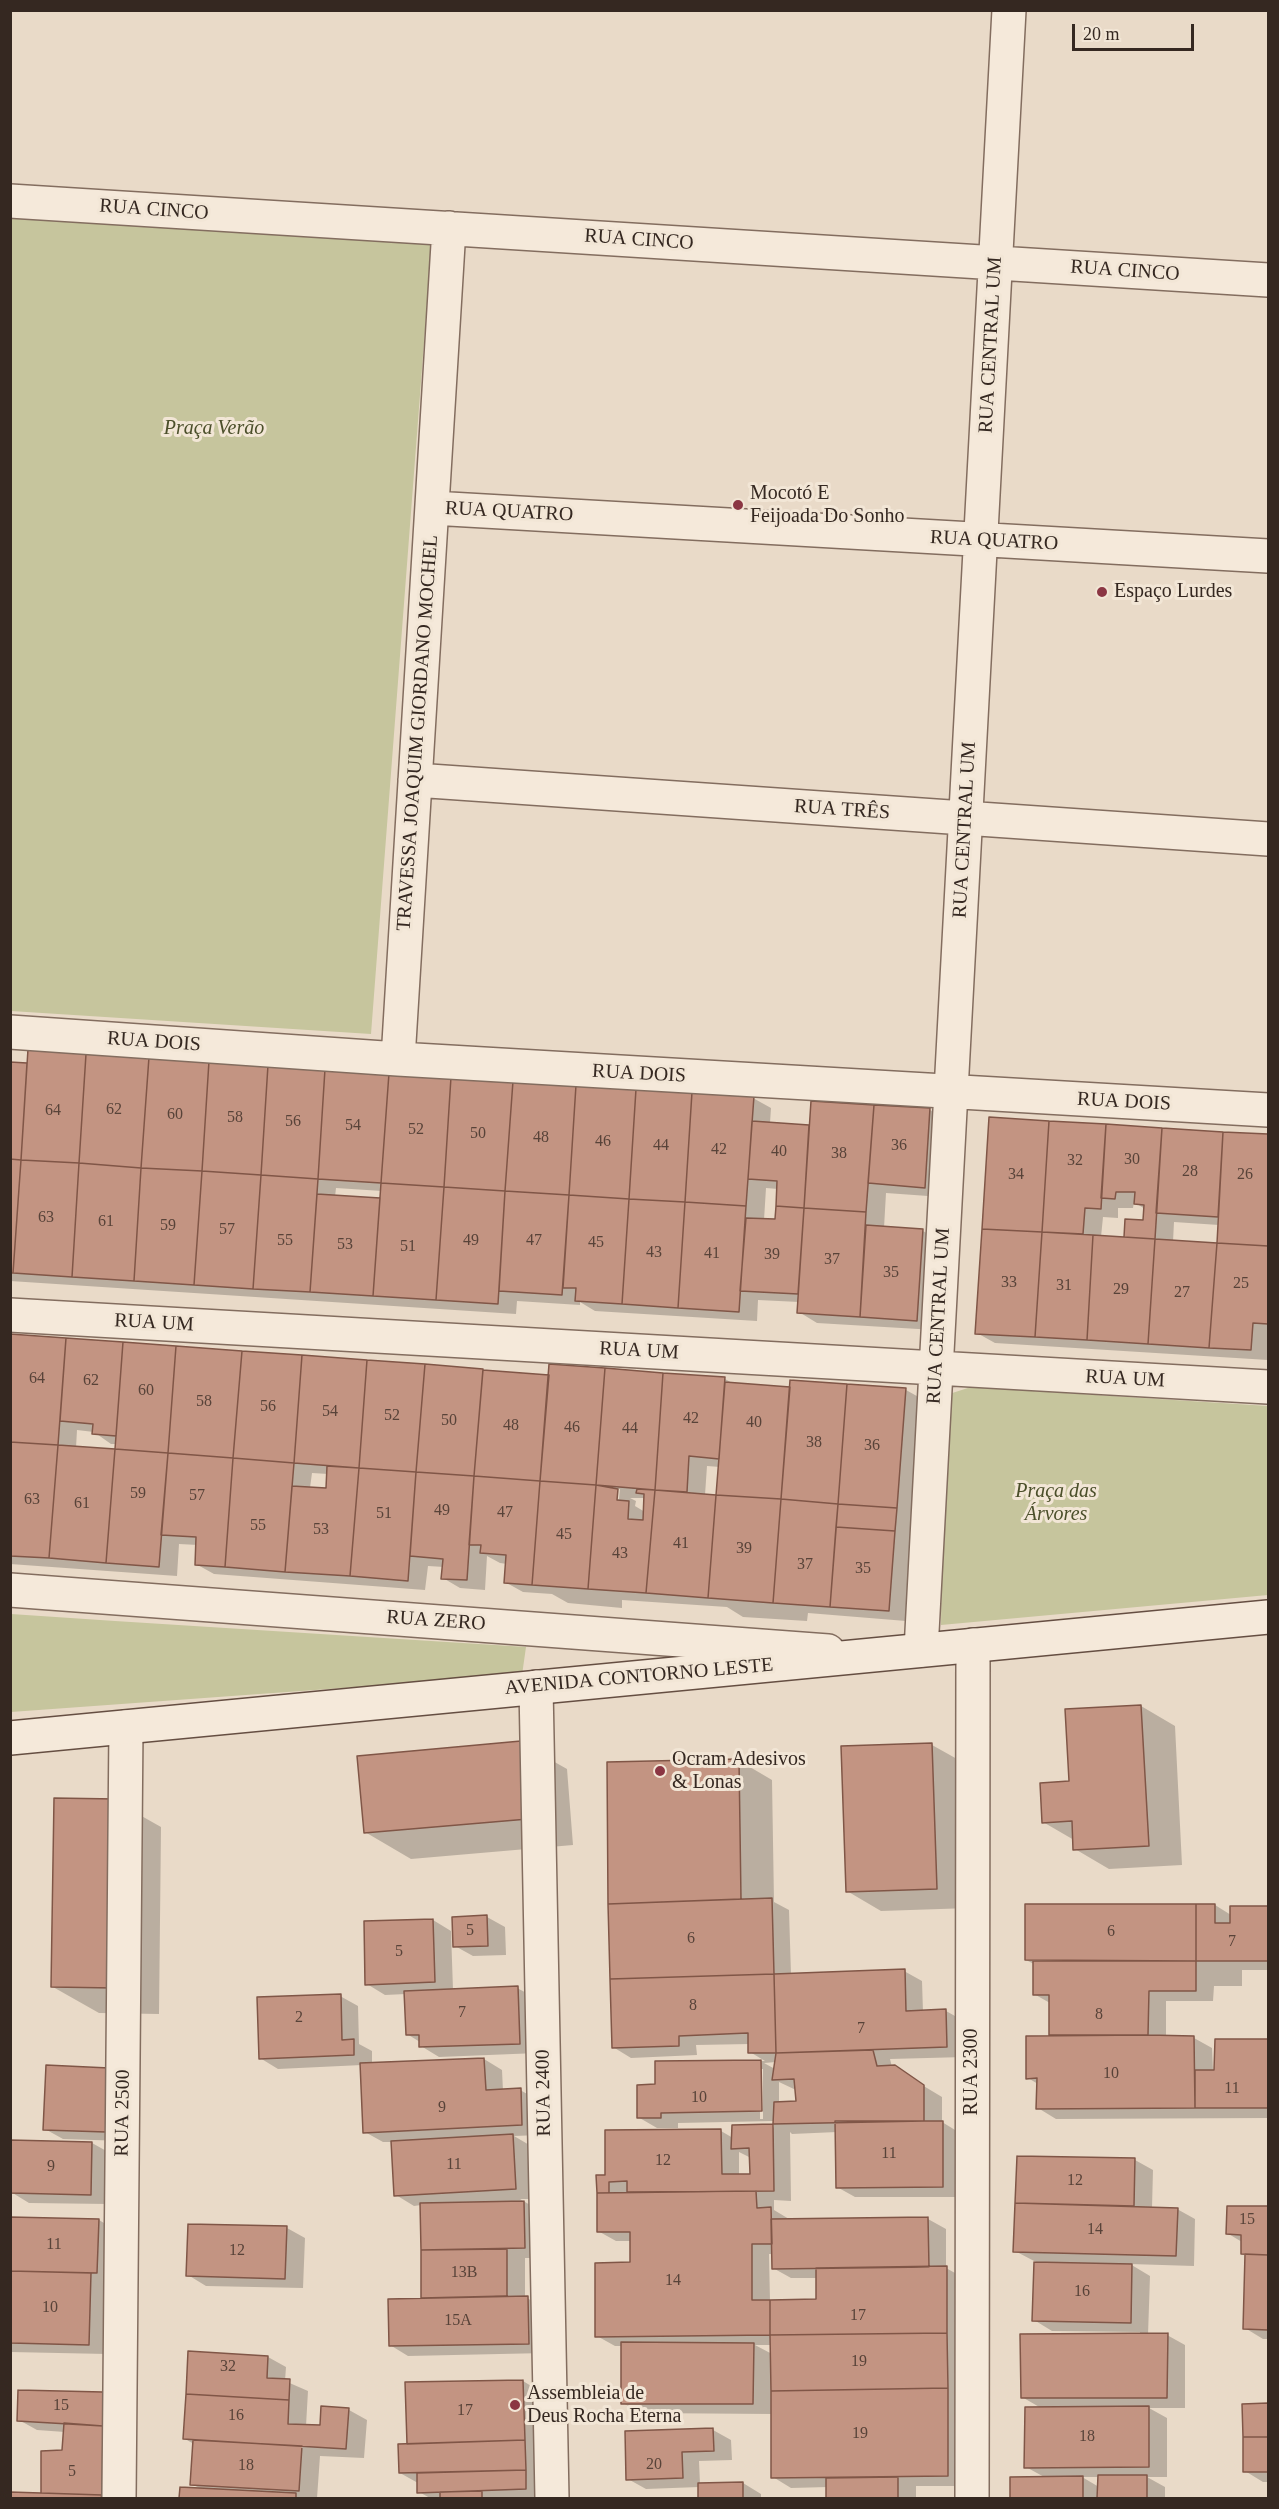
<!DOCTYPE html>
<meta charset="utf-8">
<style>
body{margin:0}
#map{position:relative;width:1279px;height:2509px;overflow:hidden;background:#e9dac8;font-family:"Times New Roman",serif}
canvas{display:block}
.frame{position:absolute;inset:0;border:12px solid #352821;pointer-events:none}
.scale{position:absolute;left:1072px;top:24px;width:122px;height:27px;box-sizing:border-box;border:3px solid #352821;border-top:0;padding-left:8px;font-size:18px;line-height:21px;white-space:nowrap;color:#352821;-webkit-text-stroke:4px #f2e6d6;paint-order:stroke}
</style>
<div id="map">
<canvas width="1279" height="2509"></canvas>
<div class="frame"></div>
<div class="scale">20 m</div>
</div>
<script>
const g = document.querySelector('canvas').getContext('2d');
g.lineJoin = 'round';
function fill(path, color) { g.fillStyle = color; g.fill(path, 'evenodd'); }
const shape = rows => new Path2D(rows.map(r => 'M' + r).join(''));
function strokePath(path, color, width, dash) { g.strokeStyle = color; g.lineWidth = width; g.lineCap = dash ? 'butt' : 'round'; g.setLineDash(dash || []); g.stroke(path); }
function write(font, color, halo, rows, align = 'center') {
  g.font = font + ' "Times New Roman",serif'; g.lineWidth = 6; g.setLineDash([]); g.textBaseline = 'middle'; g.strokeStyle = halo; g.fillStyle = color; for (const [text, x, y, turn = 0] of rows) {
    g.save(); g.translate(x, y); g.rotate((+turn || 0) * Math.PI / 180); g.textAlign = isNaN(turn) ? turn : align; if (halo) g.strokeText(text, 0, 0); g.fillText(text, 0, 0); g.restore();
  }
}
fill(shape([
 [10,214,432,238,371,1034,11,1011],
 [971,1387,1268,1406,1268,1595,941,1625,943,1396],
 [11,1614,115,1621,526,1647,522,1675,11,1712]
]), '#c6c59d');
fill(shape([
 [10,1063,753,1098,771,1108,770,1123,811,1126,930,1110,948,1120,942,1197,886,1193,884,1228,923,1231,941,1241,935,1330,817,1323,799,1312,799,1302,758,1300,757,1321,595,1311,580,1302,580,1305,517,1301,516,1314,10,1281],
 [336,1188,382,1191,381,1200,335,1197],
 [766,1188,778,1189,776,1221,764,1220],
 [991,1119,1268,1135,1268,1360,995,1343,977,1333],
 [1134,1202,1145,1209,1145,1222,1127,1221,1126,1239,1101,1237,1103,1217,1118,1218,1118,1208,1133,1208],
 [1174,1222,1219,1225,1218,1244,1173,1242],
 [10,1335,550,1377,725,1379,734,1384,791,1388,906,1390,924,1400,906,1621,808,1613,807,1621,743,1617,727,1607,622,1600,622,1608,568,1603,552,1594,523,1592,505,1582,507,1564,500,1563,487,1556,485,1590,460,1588,443,1578,444,1567,428,1566,425,1590,214,1574,196,1564,198,1545,179,1544,177,1576,10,1564],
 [77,1430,94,1432,111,1444,117,1444,116,1451,76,1448],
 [707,1466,720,1467,717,1496,705,1495],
 [312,1473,328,1474,327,1489,310,1488],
 [617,1489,620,1489,619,1499,615,1499],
 [630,1498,646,1498,645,1512,635,1506,636,1501],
 [1141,1706,1175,1726,1182,1865,1109,1869,1075,1849,1074,1840,1043,1822,1071,1782],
 [521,1743,567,1769,573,1845,411,1859,365,1832],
 [932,1745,966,1764,970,1908,881,1911,847,1891],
 [738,1760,772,1780,774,1902,789,1910,791,1975,904,1971,922,1981,923,2012,946,2011,964,2021,965,2057,890,2059,892,2067,942,2097,942,2122,960,2133,961,2197,855,2197,837,2187,837,2132,792,2134,790,2132,791,2201,774,2200,774,2210,789,2219,928,2219,946,2229,946,2268,964,2278,966,2486,916,2486,916,2498,828,2498,828,2487,791,2488,773,2477,772,2414,641,2413,623,2403,623,2346,615,2346,597,2336,632,2264,632,2241,616,2241,598,2231,607,2176,721,2131,733,2138,772,2126,774,2128,774,2121,678,2123,678,2128,657,2128,638,2117,657,2086,656,2063,765,2061,750,2052,750,2044,696,2045,697,2055,631,2058,613,2047,609,1904],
 [776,2062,775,2069,764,2063],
 [760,2069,763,2069,763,2119,760,2119],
 [779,2082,796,2090,797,2102,779,2103],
 [739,2152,751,2158,751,2175,739,2175],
 [769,2254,773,2254,773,2268,791,2278,817,2278,817,2301,770,2301],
 [755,2345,772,2345,772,2354],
 [115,1801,161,1827,159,2014,99,2013,53,1987],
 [1215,1905,1231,1915,1231,1908,1268,1907,1268,1970,1242,1970,1242,1986,1214,1986,1213,2001,1166,2001,1166,2037,1194,2038,1212,2048,1213,2071,1216,2071,1216,2040,1268,2041,1268,2118,1056,2119,1038,2108,1038,2084,1028,2078,1051,2037,1050,2003,1034,1994,1034,1964,1026,1960],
 [487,1917,505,1927,506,1955,473,1956,455,1946,454,1918],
 [433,1920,451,1931,453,1990,517,1988,536,1998,538,2053,439,2057,421,2046,420,2042,407,2034,406,1994,385,1995,367,1984],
 [340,1996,358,2006,359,2044,372,2051,372,2064,484,2059,502,2070,503,2091,520,2090,538,2100,540,2135,514,2136,531,2146,534,2199,520,2199,542,2212,543,2258,525,2258,525,2297,545,2308,546,2353,408,2356,390,2345,423,2300,421,2205,414,2206,396,2195,392,2142,383,2142,365,2132,362,2065,278,2069,260,2058],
 [126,2080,124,2141,63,2139,45,2129],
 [92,2143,110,2153,108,2204,29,2203,11,2192],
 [1018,2157,1135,2160,1153,2170,1152,2208,1177,2209,1195,2219,1194,2266,1130,2264,1150,2276,1148,2335,1167,2335,1185,2345,1185,2408,1149,2408,1167,2418,1167,2477,1147,2477,1165,2487,1165,2498,1012,2498,1011,2479,1046,2478,1026,2467,1041,2408,1022,2397,1140,2335,1140,2332,1052,2331,1034,2320,1036,2262,1015,2251],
 [1082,2477,1099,2477,1099,2487],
 [1228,2207,1268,2208,1268,2339,1263,2339,1245,2328,1247,2256,1242,2253,1242,2242,1227,2233],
 [10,2219,99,2220,117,2231,107,2354,10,2352],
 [287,2228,305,2238,303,2288,206,2286,188,2275],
 [268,2357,286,2367,285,2381,308,2391,306,2426,321,2427,349,2410,367,2420,364,2458,320,2456,317,2498,181,2498,181,2488,201,2489,192,2484,194,2444,185,2439],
 [523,2381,541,2392,543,2498,430,2498,419,2492,418,2483,400,2473,408,2445],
 [19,2392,103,2394,121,2404,119,2498,10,2498,10,2494,43,2495,64,2452,65,2432,37,2430,19,2420],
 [1244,2405,1268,2405,1268,2482,1263,2482,1245,2471],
 [713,2430,731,2440,732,2460,699,2461,700,2484,743,2483,761,2494,761,2498,699,2498,699,2487,646,2489,628,2479,627,2433]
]), '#0003');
const building = shape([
 [28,1049,86,1054,79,1163,21,1160,28,1049],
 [86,1054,149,1057,141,1168,79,1163,86,1054],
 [149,1057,209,1061,202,1171,141,1168,149,1057],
 [209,1061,268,1065,261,1175,202,1171,209,1061],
 [10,1062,27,1063,21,1160,10,1159,10,1062],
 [268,1065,325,1069,318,1179,261,1175,268,1065],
 [325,1069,389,1073,381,1183,318,1179,325,1069],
 [389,1073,451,1077,444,1187,381,1183,389,1073],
 [451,1077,513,1081,505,1191,444,1187,451,1077],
 [513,1081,576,1085,569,1195,505,1191,513,1081],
 [576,1085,636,1089,629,1199,569,1195,576,1085],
 [636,1089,692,1092,685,1202,629,1199,636,1089],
 [692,1092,754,1096,746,1206,685,1202,692,1092],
 [811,1101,874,1105,866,1212,804,1208,811,1101],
 [874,1105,930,1108,925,1188,868,1183,874,1105],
 [989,1117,1049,1121,1042,1232,982,1229,989,1117],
 [752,1121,809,1125,804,1208,776,1206,777,1181,748,1179,752,1121],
 [1049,1121,1106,1124,1101,1209,1085,1208,1083,1234,1042,1232,1049,1121],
 [1106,1124,1162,1128,1155,1239,1124,1237,1125,1219,1143,1220,1144,1205,1134,1204,1135,1192,1116,1192,1115,1199,1101,1198,1106,1124],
 [1162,1128,1223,1132,1218,1217,1156,1213,1162,1128],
 [1223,1132,1268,1134,1268,1246,1217,1243,1223,1132],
 [10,1159,21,1160,13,1273,10,1273,10,1159],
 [21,1160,79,1163,72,1277,13,1273,21,1160],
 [79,1163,141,1168,134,1281,72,1277,79,1163],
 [141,1168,202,1171,194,1285,134,1281,141,1168],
 [202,1171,261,1175,253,1289,194,1285,202,1171],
 [261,1175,318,1179,310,1292,253,1289,261,1175],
 [381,1183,444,1187,436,1300,373,1296,381,1183],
 [444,1187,505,1191,498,1304,436,1300,444,1187],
 [505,1191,569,1195,562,1295,499,1291,505,1191],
 [317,1194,380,1198,373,1296,310,1292,317,1194],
 [569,1195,629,1199,622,1304,575,1301,576,1288,563,1288,569,1195],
 [629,1199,685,1202,678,1308,622,1304,629,1199],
 [685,1202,746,1206,739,1312,678,1308,685,1202],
 [776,1206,804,1208,798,1294,740,1291,746,1218,775,1219,776,1206],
 [804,1208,866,1212,860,1317,797,1313,804,1208],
 [866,1225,923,1229,917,1321,860,1317,866,1225],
 [982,1229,1042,1232,1035,1337,975,1334,982,1229],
 [1042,1232,1093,1235,1087,1340,1035,1337,1042,1232],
 [1093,1235,1155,1239,1148,1344,1087,1340,1093,1235],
 [1155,1239,1217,1243,1209,1348,1148,1344,1155,1239],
 [1217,1243,1268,1246,1268,1324,1253,1323,1251,1350,1209,1348,1217,1243],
 [10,1334,66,1338,58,1445,10,1442,10,1334],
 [66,1338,123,1342,116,1436,92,1434,93,1424,60,1421,66,1338],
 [123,1342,176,1346,168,1453,115,1449,123,1342],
 [176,1346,242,1351,233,1458,168,1453,176,1346],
 [242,1351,302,1355,294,1463,233,1458,242,1351],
 [302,1355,367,1360,359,1468,294,1463,302,1355],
 [367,1360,425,1364,416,1472,359,1468,367,1360],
 [425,1364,483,1369,474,1476,416,1472,425,1364],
 [549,1364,605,1368,596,1485,540,1481,549,1364],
 [605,1368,663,1373,655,1490,596,1485,605,1368],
 [483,1370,549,1375,540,1481,474,1476,483,1370],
 [663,1373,725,1377,719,1459,689,1456,687,1492,655,1490,663,1373],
 [790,1380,847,1384,838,1504,781,1499,790,1380],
 [725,1382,790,1387,781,1499,716,1495,725,1382],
 [847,1384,906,1388,897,1508,838,1504,847,1384],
 [10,1442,58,1445,49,1558,10,1556,10,1442],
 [58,1445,115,1449,106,1563,49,1558,58,1445],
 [115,1449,168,1453,159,1567,106,1563,115,1449],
 [168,1453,233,1458,225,1567,195,1565,196,1537,161,1535,168,1453],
 [233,1458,294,1463,285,1572,225,1567,233,1458],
 [327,1466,359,1468,350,1576,285,1572,292,1486,326,1488,327,1466],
 [359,1468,416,1472,408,1581,350,1576,359,1468],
 [416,1472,474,1476,467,1580,441,1579,443,1559,410,1556,416,1472],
 [474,1476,540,1481,532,1585,504,1583,506,1555,480,1553,481,1545,469,1545,474,1476],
 [540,1481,596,1485,588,1589,532,1585,540,1481],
 [596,1485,618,1489,617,1500,629,1501,628,1519,643,1520,644,1494,636,1493,637,1489,655,1490,646,1593,588,1589,596,1485],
 [655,1490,716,1495,708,1598,646,1593,655,1490],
 [716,1495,781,1499,773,1603,708,1598,716,1495],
 [781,1499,838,1504,830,1607,773,1603,781,1499],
 [838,1504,897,1508,895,1531,836,1527,838,1504],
 [836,1527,895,1531,889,1611,830,1607,836,1527],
 [1141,1705,1149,1846,1073,1850,1072,1821,1042,1823,1040,1783,1069,1781,1065,1709,1141,1705],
 [521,1741,528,1819,364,1833,357,1756,521,1741],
 [932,1743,937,1889,846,1892,841,1746,932,1743],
 [739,1759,741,1899,608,1904,607,1762,739,1759],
 [54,1798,116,1799,114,1988,51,1987,54,1798],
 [772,1898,774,1974,610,1979,608,1904,772,1898],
 [1025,1904,1196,1904,1196,1961,1025,1960,1025,1904],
 [1196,1904,1215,1904,1215,1923,1230,1923,1230,1906,1268,1906,1268,1961,1196,1961,1196,1904],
 [487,1915,488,1946,453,1947,452,1917,487,1915],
 [433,1919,435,1982,365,1985,364,1921,433,1919],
 [1033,1961,1196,1961,1196,1991,1149,1991,1148,2035,1049,2035,1049,1995,1033,1995,1033,1961],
 [905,1969,906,2011,946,2009,947,2047,776,2053,774,1974,905,1969],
 [774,1974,776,2053,748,2053,748,2033,679,2036,679,2046,612,2048,610,1979,774,1974],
 [518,1986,520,2044,419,2047,419,2035,406,2035,404,1991,518,1986],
 [341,1994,342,2040,354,2039,354,2055,259,2059,257,1997,341,1994],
 [1148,2035,1194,2036,1195,2108,1036,2109,1037,2078,1026,2079,1026,2036,1148,2035],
 [1215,2039,1268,2039,1268,2108,1195,2108,1195,2070,1214,2070,1215,2039],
 [873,2050,877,2066,895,2065,924,2085,924,2121,773,2124,774,2102,796,2101,794,2079,772,2080,776,2053,873,2050],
 [484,2058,486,2090,521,2088,522,2125,363,2133,360,2063,484,2058],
 [761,2060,762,2111,661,2113,661,2118,637,2118,637,2085,655,2084,655,2061,761,2060],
 [46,2065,109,2068,106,2132,43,2130,46,2065],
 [835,2121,943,2121,943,2187,836,2188,835,2121],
 [773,2124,774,2191,627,2192,627,2181,609,2182,609,2193,597,2193,596,2175,605,2175,605,2130,721,2129,722,2174,750,2174,749,2148,731,2149,732,2125,773,2124],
 [513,2134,516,2189,394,2196,391,2141,513,2134],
 [10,2140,92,2142,91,2195,10,2193,10,2140],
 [1017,2156,1135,2158,1134,2206,1015,2203,1017,2156],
 [756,2191,757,2208,771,2207,772,2244,752,2244,752,2300,770,2300,770,2335,595,2337,595,2263,630,2262,630,2232,597,2232,597,2193,756,2191],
 [524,2201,525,2248,421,2250,420,2203,524,2201],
 [1015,2203,1178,2208,1176,2256,1013,2252,1015,2203],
 [1227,2206,1268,2206,1268,2255,1241,2254,1241,2235,1226,2234,1227,2206],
 [10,2217,99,2219,97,2273,10,2271,10,2217],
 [928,2217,929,2267,772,2269,771,2219,928,2217],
 [188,2224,287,2226,285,2279,186,2276,188,2224],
 [507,2249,507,2296,421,2298,421,2250,507,2249],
 [1245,2254,1268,2255,1268,2330,1243,2329,1245,2254],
 [1034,2262,1132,2264,1131,2323,1032,2321,1034,2262],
 [947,2266,947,2333,770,2335,770,2300,816,2299,816,2268,947,2266],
 [10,2271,91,2273,89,2345,10,2343,10,2271],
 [528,2296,529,2344,389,2346,388,2299,528,2296],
 [947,2333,948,2388,771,2391,770,2335,947,2333],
 [1168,2333,1167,2398,1021,2398,1020,2334,1168,2333],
 [621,2342,754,2343,753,2404,621,2404,621,2342],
 [188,2351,268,2356,267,2378,290,2379,289,2400,186,2394,188,2351],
 [523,2380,525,2440,407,2444,405,2382,523,2380],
 [948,2388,948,2476,771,2478,771,2391,948,2388],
 [18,2390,103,2392,103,2426,17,2421,18,2390],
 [186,2394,289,2400,288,2424,320,2425,321,2406,349,2408,346,2449,183,2439,186,2394],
 [1268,2403,1268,2437,1243,2437,1242,2404,1268,2403],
 [1149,2406,1149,2467,1024,2468,1025,2407,1149,2406],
 [64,2423,103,2426,102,2495,41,2493,41,2451,62,2450,64,2423],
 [713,2428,714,2451,682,2452,683,2478,626,2480,625,2431,713,2428],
 [1243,2437,1268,2437,1268,2472,1243,2472,1243,2437],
 [193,2440,302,2446,299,2491,190,2485,193,2440],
 [525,2440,526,2470,399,2473,398,2444,525,2440],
 [526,2470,526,2489,417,2493,417,2473,526,2470],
 [1098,2475,1147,2475,1147,2498,1097,2498,1098,2475],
 [1083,2476,1083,2498,1010,2498,1010,2477,1083,2476],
 [898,2477,898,2498,826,2498,826,2478,898,2477],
 [743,2482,743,2498,698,2498,698,2483,743,2482],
 [180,2487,296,2493,296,2498,179,2498,180,2487],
 [482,2491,482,2498,440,2498,440,2492,482,2491],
 [10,2492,41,2493,102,2495,101,2498,10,2498,10,2492]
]);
fill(building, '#c39482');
strokePath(building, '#805647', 1.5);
const minor = shape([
 [10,201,1268,280],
 [432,508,1268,556],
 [415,780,1268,839],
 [10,1032,398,1059,1268,1110],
 [398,1059,449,228],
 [10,1315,1268,1387],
 [10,1590,828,1651],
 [921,1650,1009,10],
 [536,1687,552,2498],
 [119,2498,126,1727],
 [972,2498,973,1645]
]);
const secondary = shape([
 [10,1738,1268,1617]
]);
strokePath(minor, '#836d5f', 36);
strokePath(secondary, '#654e42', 36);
strokePath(minor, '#f5e9da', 33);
strokePath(secondary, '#f5e9da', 33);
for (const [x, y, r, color] of [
 [738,505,6,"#8b3643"],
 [1102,592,6,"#8b3643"],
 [660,1771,6,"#8b3643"],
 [515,2405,6,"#8b3643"]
]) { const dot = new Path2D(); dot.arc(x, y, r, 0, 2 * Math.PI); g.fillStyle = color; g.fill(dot); strokePath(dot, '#f2e6d6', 2); }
write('16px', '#584339', null, [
 ["62",114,1110],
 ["64",53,1111],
 ["60",175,1115],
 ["58",235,1118],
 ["56",293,1122],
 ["54",353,1126],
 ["52",416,1130],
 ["50",478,1134],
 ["48",541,1138],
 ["46",603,1142],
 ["44",661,1146],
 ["36",899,1146],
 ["42",719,1150],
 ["40",779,1152],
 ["38",839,1154],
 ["30",1132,1160],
 ["32",1075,1161],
 ["28",1190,1172],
 ["34",1016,1175],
 ["26",1245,1175],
 ["63",46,1218],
 ["61",106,1222],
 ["59",168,1226],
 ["57",227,1230],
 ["55",285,1241],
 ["49",471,1241],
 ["47",534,1241],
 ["45",596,1243],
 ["53",345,1245],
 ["51",408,1247],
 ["43",654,1253],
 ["41",712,1254],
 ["39",772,1255],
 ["37",832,1260],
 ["35",891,1273],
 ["33",1009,1283],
 ["25",1241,1284],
 ["31",1064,1286],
 ["29",1121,1290],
 ["27",1182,1293],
 ["64",37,1379],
 ["62",91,1381],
 ["60",146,1391],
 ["58",204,1402],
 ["56",268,1407],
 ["54",330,1412],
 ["52",392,1416],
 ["42",691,1419],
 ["50",449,1421],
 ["40",754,1423],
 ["48",511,1426],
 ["46",572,1428],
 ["44",630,1429],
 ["38",814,1443],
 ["36",872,1446],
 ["59",138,1494],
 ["57",197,1496],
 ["63",32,1500],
 ["61",82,1504],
 ["49",442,1511],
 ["47",505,1513],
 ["51",384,1514],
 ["55",258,1526],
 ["53",321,1530],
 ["45",564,1535],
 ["41",681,1544],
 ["39",744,1549],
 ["43",620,1554],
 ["37",805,1565],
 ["35",863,1569],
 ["5",470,1931],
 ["6",1111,1932],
 ["6",691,1939],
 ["7",1232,1942],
 ["5",399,1952],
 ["8",693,2006],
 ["7",462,2013],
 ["8",1099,2015],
 ["2",299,2018],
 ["7",861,2029],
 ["10",1111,2074],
 ["11",1232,2089],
 ["10",699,2098],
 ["9",442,2108],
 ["11",889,2154],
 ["12",663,2161],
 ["11",454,2165],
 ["9",51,2167],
 ["12",1075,2181],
 ["15",1247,2220],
 ["14",1095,2230],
 ["11",54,2245],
 ["12",237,2251],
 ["13B",464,2273],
 ["14",673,2281],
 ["16",1082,2292],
 ["10",50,2308],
 ["17",858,2316],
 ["15A",458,2321],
 ["19",859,2362],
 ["32",228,2367],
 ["15",61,2406],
 ["17",465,2411],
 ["16",236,2416],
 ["19",860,2434],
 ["18",1087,2437],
 ["20",654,2465],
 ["18",246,2466],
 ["5",72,2472]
]);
write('20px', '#352821', '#f2e6d6', [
 ["RUA CINCO",154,210,4],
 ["RUA CINCO",639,240,4],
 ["RUA CINCO",1125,271,4],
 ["RUA CENTRAL UM",991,345,-87],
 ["RUA QUATRO",509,512,3],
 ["RUA QUATRO",994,541,3],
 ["TRAVESSA JOAQUIM GIORDANO MOCHEL",418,733,-86],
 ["RUA TRÊS",842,810,4],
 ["RUA CENTRAL UM",965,830,-87],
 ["RUA DOIS",154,1042,4],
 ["RUA DOIS",639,1074,3],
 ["RUA DOIS",1124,1102,3],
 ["RUA CENTRAL UM",939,1316,-87],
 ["RUA UM",154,1323,3],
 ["RUA UM",639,1351,3],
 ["RUA UM",1125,1379,3],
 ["RUA ZERO",436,1621,4],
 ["AVENIDA CONTORNO LESTE",639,1677,-5],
 ["RUA 2300",972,2072,-90],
 ["RUA 2400",544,2093,-91],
 ["RUA 2500",123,2113,-89]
]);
write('italic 20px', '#4b4f2a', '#f2e6d6', [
 ["Praça Verão",214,429],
 ["Praça das",1056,1492],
 ["Árvores",1056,1515]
]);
write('20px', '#352821', '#f2e6d6', [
 ["Mocotó E",750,494],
 ["Feijoada Do Sonho",750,517],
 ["Espaço Lurdes",1114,592],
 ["Ocram Adesivos",672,1760],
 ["& Lonas",672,1783],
 ["Assembleia de",527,2394],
 ["Deus Rocha Eterna",527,2417]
], 'left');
</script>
